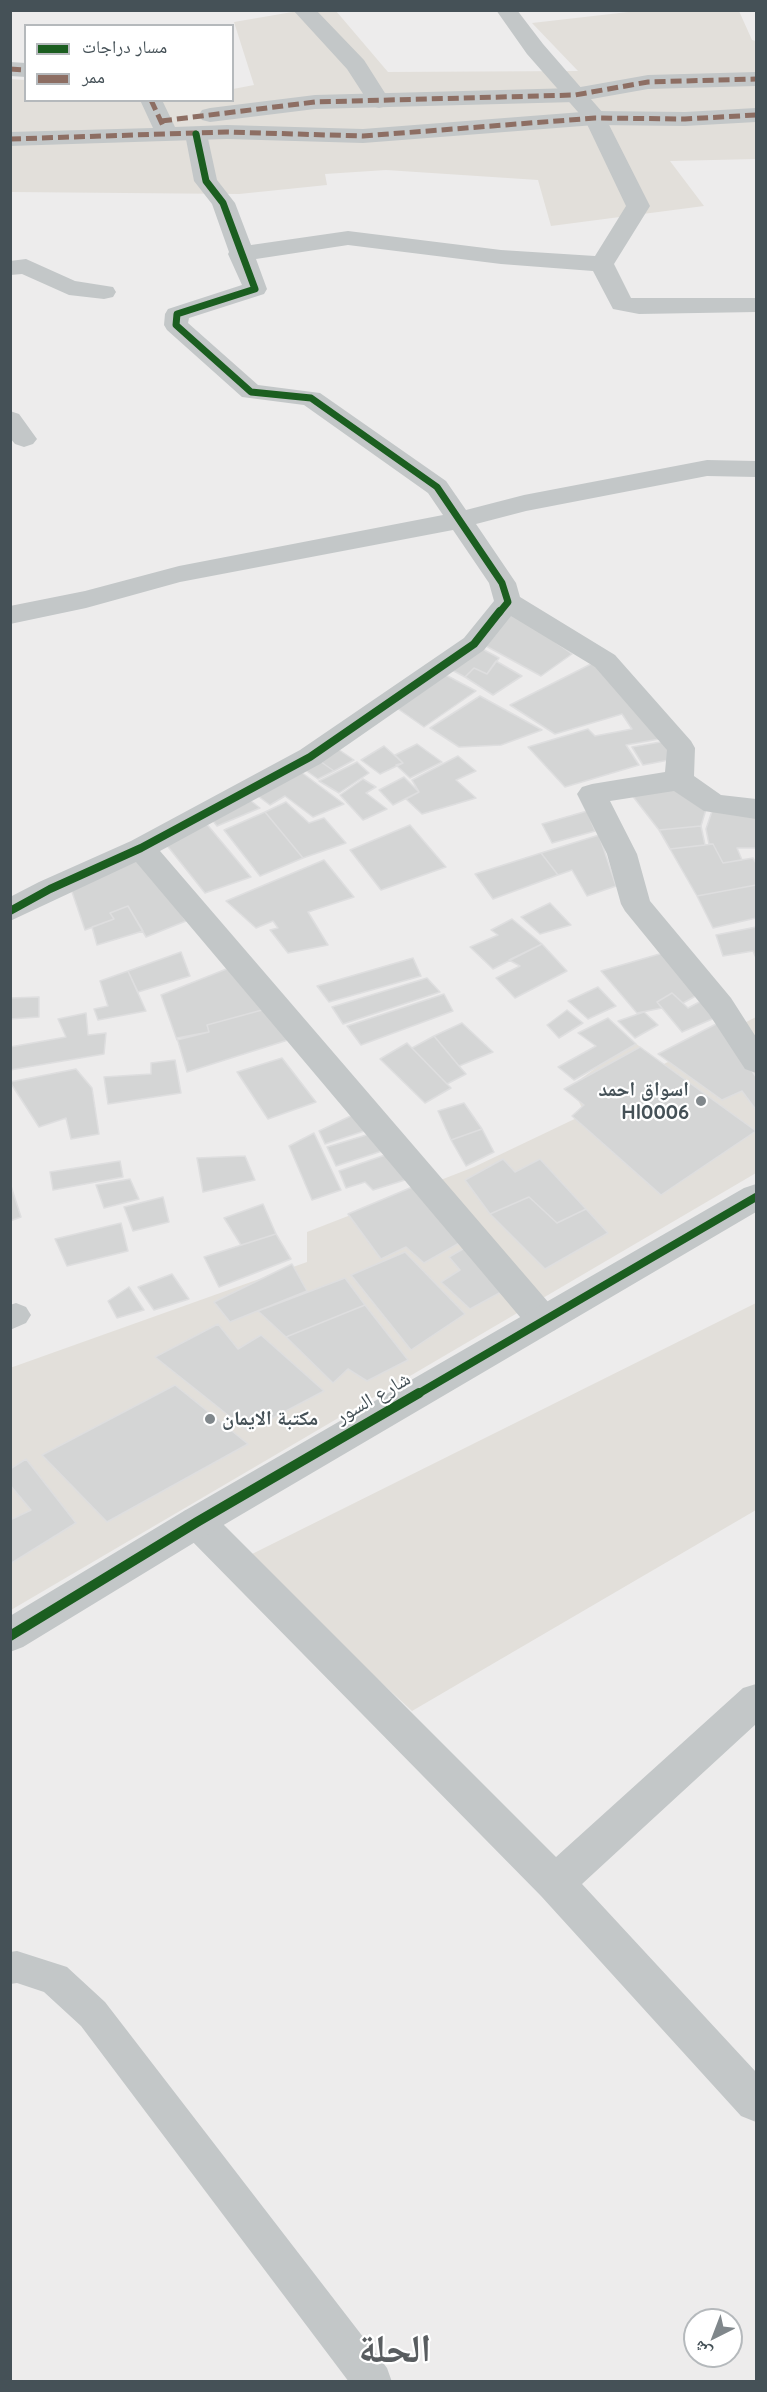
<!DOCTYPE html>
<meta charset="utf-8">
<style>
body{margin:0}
#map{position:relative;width:767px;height:2392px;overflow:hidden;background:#edecec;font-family:Quicksand,"Noto Naskh Arabic",sans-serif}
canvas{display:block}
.frame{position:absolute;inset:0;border:12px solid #455157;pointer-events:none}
.legend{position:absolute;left:24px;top:24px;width:210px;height:78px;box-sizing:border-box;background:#fff;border:2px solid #b5b9bc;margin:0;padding:8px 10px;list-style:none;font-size:18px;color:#455157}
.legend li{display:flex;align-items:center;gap:12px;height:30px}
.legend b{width:30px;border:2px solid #b5b9bc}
.north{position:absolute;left:683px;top:2308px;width:60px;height:60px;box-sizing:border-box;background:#fff;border:2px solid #b5b9bc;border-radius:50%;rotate:222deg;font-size:16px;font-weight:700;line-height:24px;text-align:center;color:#455157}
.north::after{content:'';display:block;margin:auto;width:21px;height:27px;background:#80878b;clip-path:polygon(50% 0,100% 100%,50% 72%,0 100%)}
</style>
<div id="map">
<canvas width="767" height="2392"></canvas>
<div class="frame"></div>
<ul class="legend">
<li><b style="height:8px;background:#1b5e20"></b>مسار دراجات</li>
<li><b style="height:8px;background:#8d6e63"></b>ممر</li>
</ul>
<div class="north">ش</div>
</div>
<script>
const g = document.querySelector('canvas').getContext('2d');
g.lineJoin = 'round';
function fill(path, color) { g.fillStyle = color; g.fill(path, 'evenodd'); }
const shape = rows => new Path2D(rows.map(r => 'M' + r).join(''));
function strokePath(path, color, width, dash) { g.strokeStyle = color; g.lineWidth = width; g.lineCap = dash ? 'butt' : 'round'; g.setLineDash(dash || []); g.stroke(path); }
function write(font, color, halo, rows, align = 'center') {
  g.font = font + ' Quicksand,"Noto Naskh Arabic",sans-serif'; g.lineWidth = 4.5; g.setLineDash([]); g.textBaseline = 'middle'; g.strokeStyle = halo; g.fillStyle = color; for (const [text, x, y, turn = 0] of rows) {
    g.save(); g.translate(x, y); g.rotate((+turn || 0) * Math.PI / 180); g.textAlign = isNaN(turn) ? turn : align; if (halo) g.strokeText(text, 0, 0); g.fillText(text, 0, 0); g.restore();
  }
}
fill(shape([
 [304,10,336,11,388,72,578,71,532,23,637,11,739,11,752,40,756,41,756,159,670,161,704,206,551,226,538,180,386,170,325,174,327,185,239,194,11,192,10,79,25,80,26,100,232,100,233,89,254,85,234,22],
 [756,1017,756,1173,11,1610,10,1368,307,1262,307,1232,474,1167,585,1114,571,1086,633,1041,662,1065],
 [756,1303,756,1510,412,1711,246,1557]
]), '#e2dfda');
const building = shape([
 [512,611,572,654,541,676,486,646,512,611],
 [475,645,499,658,487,674,474,668,465,677,450,669,475,645],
 [496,661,522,676,493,695,465,677,474,668,487,674,496,661],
 [593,663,665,738,626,745,639,765,565,787,528,747,588,729,595,736,632,729,622,714,555,734,510,705,593,663],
 [442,673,476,691,424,727,394,706,442,673],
 [480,696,542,730,501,745,459,747,430,728,480,696],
 [666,741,674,759,643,765,632,747,666,741],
 [417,744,442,762,410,778,396,765,403,763,395,755,417,744],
 [332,745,354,760,334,771,314,757,332,745],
 [384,746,403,763,380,774,361,760,384,746],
 [458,756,476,771,456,780,476,798,422,814,406,799,419,792,412,780,458,756],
 [314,757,334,771,318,779,301,767,314,757],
 [357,762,369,773,339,793,319,781,357,762],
 [297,769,344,804,313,817,285,796,270,805,258,796,297,769],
 [404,777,419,792,393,805,379,790,404,777],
 [363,779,376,787,366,793,387,809,363,820,340,795,363,779],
 [677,784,707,806,701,826,659,830,631,794,677,784],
 [246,797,260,808,217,826,209,816,246,797],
 [286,802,309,823,324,818,346,843,303,858,265,812,286,802],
 [713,808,756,812,756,848,737,848,742,860,723,863,713,844,709,844,706,829,713,808],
 [587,811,595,831,552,843,542,824,587,811],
 [265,812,303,858,260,876,224,830,265,812],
 [205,822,251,877,205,893,165,843,205,822],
 [410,825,446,867,381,890,350,850,410,825],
 [701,826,705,845,670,849,659,830,701,826],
 [599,835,616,886,587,896,572,870,558,875,541,853,599,835],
 [713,844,723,863,753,858,756,863,756,885,697,896,670,849,713,844],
 [140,851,186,921,146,937,128,906,110,913,114,919,85,930,70,886,140,851],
 [541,853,558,875,493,899,475,874,541,853],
 [324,860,354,897,308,912,328,945,288,953,270,930,278,928,273,921,256,928,226,901,324,860],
 [756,885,756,918,713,928,697,896,756,885],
 [550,903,571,925,540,934,521,917,550,903],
 [128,906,143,931,97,945,92,927,114,919,110,913,128,906],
 [512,919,542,944,493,969,470,947,498,935,491,930,512,919],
 [756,927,756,958,753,951,723,956,716,935,756,927],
 [542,944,567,971,515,998,496,978,520,966,509,960,542,944],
 [181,952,190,976,138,992,128,971,181,952],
 [663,953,701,993,683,1003,672,993,657,1002,662,1008,637,1013,601,971,663,953],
 [413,958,421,976,329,1002,317,986,413,958],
 [234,966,273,1007,207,1025,209,1032,177,1040,161,995,234,966],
 [128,971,146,1011,98,1020,94,1009,108,1006,100,981,128,971],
 [427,978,440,992,343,1024,332,1007,427,978],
 [598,987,616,1006,588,1019,568,1001,598,987],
 [672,993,688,1008,705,999,717,1017,682,1032,657,1002,672,993],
 [444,994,453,1011,361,1045,347,1026,444,994],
 [39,997,39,1017,10,1019,10,998,39,997],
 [273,1007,291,1039,187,1072,177,1038,209,1032,207,1025,273,1007],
 [567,1010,583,1023,559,1038,547,1025,567,1010],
 [644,1012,658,1025,635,1038,618,1021,644,1012],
 [86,1013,88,1035,106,1033,104,1054,10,1070,10,1047,66,1037,58,1019,86,1013],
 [608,1018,636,1044,574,1080,558,1067,596,1046,578,1033,608,1018],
 [720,1022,756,1077,756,1110,742,1091,722,1100,658,1054,720,1022],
 [462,1023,493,1052,459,1066,434,1036,462,1023],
 [434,1036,459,1066,466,1074,447,1084,412,1048,434,1036],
 [407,1043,447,1084,451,1088,425,1103,380,1059,407,1043],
 [640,1047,756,1131,661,1195,572,1116,584,1105,564,1089,640,1047],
 [282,1058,316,1102,268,1119,237,1072,282,1058],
 [175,1060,181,1093,108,1104,104,1077,151,1074,151,1063,175,1060],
 [76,1069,92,1088,99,1134,71,1139,66,1118,39,1127,10,1082,76,1069],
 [464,1103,482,1129,451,1140,438,1111,464,1103],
 [357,1113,370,1129,325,1144,319,1131,357,1113],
 [482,1129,494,1152,466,1166,451,1140,482,1129],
 [314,1133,341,1190,312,1200,289,1146,314,1133],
 [373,1133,388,1149,336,1166,327,1147,373,1133],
 [391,1153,408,1179,373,1190,365,1182,346,1188,339,1171,391,1153],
 [245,1156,255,1180,203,1192,197,1158,245,1156],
 [503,1159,515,1172,540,1159,586,1209,557,1223,529,1197,490,1214,465,1180,503,1159],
 [120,1161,123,1177,53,1190,50,1172,120,1161],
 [130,1179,139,1199,104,1208,96,1185,130,1179],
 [10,1183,21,1217,10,1221,10,1183],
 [417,1185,463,1241,424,1263,406,1247,381,1259,348,1214,417,1185],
 [163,1197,169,1222,133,1231,124,1207,163,1197],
 [529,1197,557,1223,586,1209,608,1233,545,1269,490,1214,529,1197],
 [263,1204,276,1234,241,1245,224,1218,263,1204],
 [121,1223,128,1251,67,1266,55,1239,121,1223],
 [276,1234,291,1259,219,1287,204,1257,276,1234],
 [468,1246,505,1290,470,1309,441,1282,460,1270,449,1257,468,1246],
 [405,1252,465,1314,411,1350,351,1275,405,1252],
 [292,1264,307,1291,230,1322,214,1302,292,1264],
 [172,1274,189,1299,154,1310,138,1287,172,1274],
 [345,1278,365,1305,286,1337,258,1311,345,1278],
 [129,1287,144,1310,117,1318,108,1301,129,1287],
 [365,1305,408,1360,367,1381,348,1369,333,1383,286,1337,365,1305],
 [218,1324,238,1349,261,1335,324,1391,248,1431,155,1357,218,1324],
 [175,1385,248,1444,107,1522,42,1455,175,1385],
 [26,1459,76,1523,10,1564,10,1520,31,1510,10,1485,10,1469,26,1459]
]);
fill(building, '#d4d5d5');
strokePath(building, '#dededf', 1.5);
fill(shape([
 [16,1303,26,1307,31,1315,26,1323,10,1330,10,1305,16,1303],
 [17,1951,67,1967,105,2002,387,2368,392,2382,349,2382,81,2026,44,1992,17,1983,10,1984,10,1952,17,1951]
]), '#c3c7c8');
fill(shape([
 [10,62,26,63,26,77,10,76,10,62],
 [756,72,756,86,648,89,575,102,315,109,210,122,202,120,199,115,202,110,210,108,315,95,575,88,648,75,756,72],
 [140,100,162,100,175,127,227,125,363,129,595,111,685,112,756,108,756,122,685,126,595,125,363,143,227,139,10,146,10,132,153,128,140,100]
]), '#c3c7c8');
fill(shape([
 [293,10,316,10,364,60,390,101,387,106,379,108,371,106,347,69,293,10],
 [496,10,517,10,543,44,603,113,650,206,614,264,631,298,756,298,756,312,639,314,613,309,593,271,501,264,348,245,256,259,267,289,264,294,189,318,188,323,258,385,320,393,446,481,466,510,524,495,707,460,756,461,756,477,707,476,526,511,476,524,516,583,520,597,615,655,691,741,695,748,694,776,721,795,756,799,756,819,704,811,674,791,610,801,637,854,650,901,731,998,756,1037,756,1073,745,1069,709,1014,625,911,621,904,607,854,577,794,582,787,592,784,665,772,667,750,595,667,511,616,484,650,320,764,160,851,555,1310,560,1320,555,1330,543,1334,531,1330,136,862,10,921,10,897,39,882,131,841,300,750,464,638,494,601,489,583,453,530,180,582,86,608,10,624,10,606,85,591,179,566,443,515,428,493,304,405,242,397,167,330,164,325,165,314,168,309,242,285,228,254,229,252,212,204,194,181,185,134,188,129,196,127,204,129,207,134,217,180,235,203,251,245,348,231,501,250,595,256,626,206,585,120,527,54,496,10],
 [26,259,75,281,113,287,116,292,113,297,104,299,69,295,22,274,10,275,10,261,26,259],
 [10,411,19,414,37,439,33,444,24,447,15,444,10,438,10,411],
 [197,1507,210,1511,556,1857,743,1688,756,1684,756,1724,582,1884,756,2072,756,2122,741,2116,541,1896,184,1533,179,1522,184,1511,197,1507]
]), '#c3c7c8');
fill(shape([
 [756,1184,756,1212,210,1533,23,1647,10,1652,10,1616,184,1511,744,1188,756,1184]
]), '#c3c7c8');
strokePath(shape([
 [10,69,26,70],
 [151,100,164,128],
 [161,121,315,102,575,95,648,82,756,79],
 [10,139,227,132,363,136,595,118,685,119,756,115]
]), '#8d6e63', 5, [11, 5]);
strokePath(shape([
 [196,134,206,181,223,203,255,289,177,314,176,325,251,392,311,398,437,487,502,583,508,602,499,613]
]), '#1b5e20', 7);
strokePath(shape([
 [10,911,50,889,141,848,310,757,474,644,500,611],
 [416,1395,756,1197]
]), '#1b5e20', 8);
strokePath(shape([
 [10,1636,197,1522,419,1393]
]), '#1b5e20', 10);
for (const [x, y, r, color] of [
 [701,1101,6,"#80878b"],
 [210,1419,6,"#80878b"]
]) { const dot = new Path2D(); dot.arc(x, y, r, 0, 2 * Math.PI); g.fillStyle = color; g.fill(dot); strokePath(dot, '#fff', 2); }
write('bold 20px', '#455157', '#fff', [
 ["اسواق احمد",689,1090],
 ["Hl0006",689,1113],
 ["مكتبة الايمان",222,1419,"left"]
], 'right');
write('20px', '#455157', '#fff', [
 ["شارع السور",373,1398,-30]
]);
write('bold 39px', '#595d60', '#fff', [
 ["الحلة",395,2350]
]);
</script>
